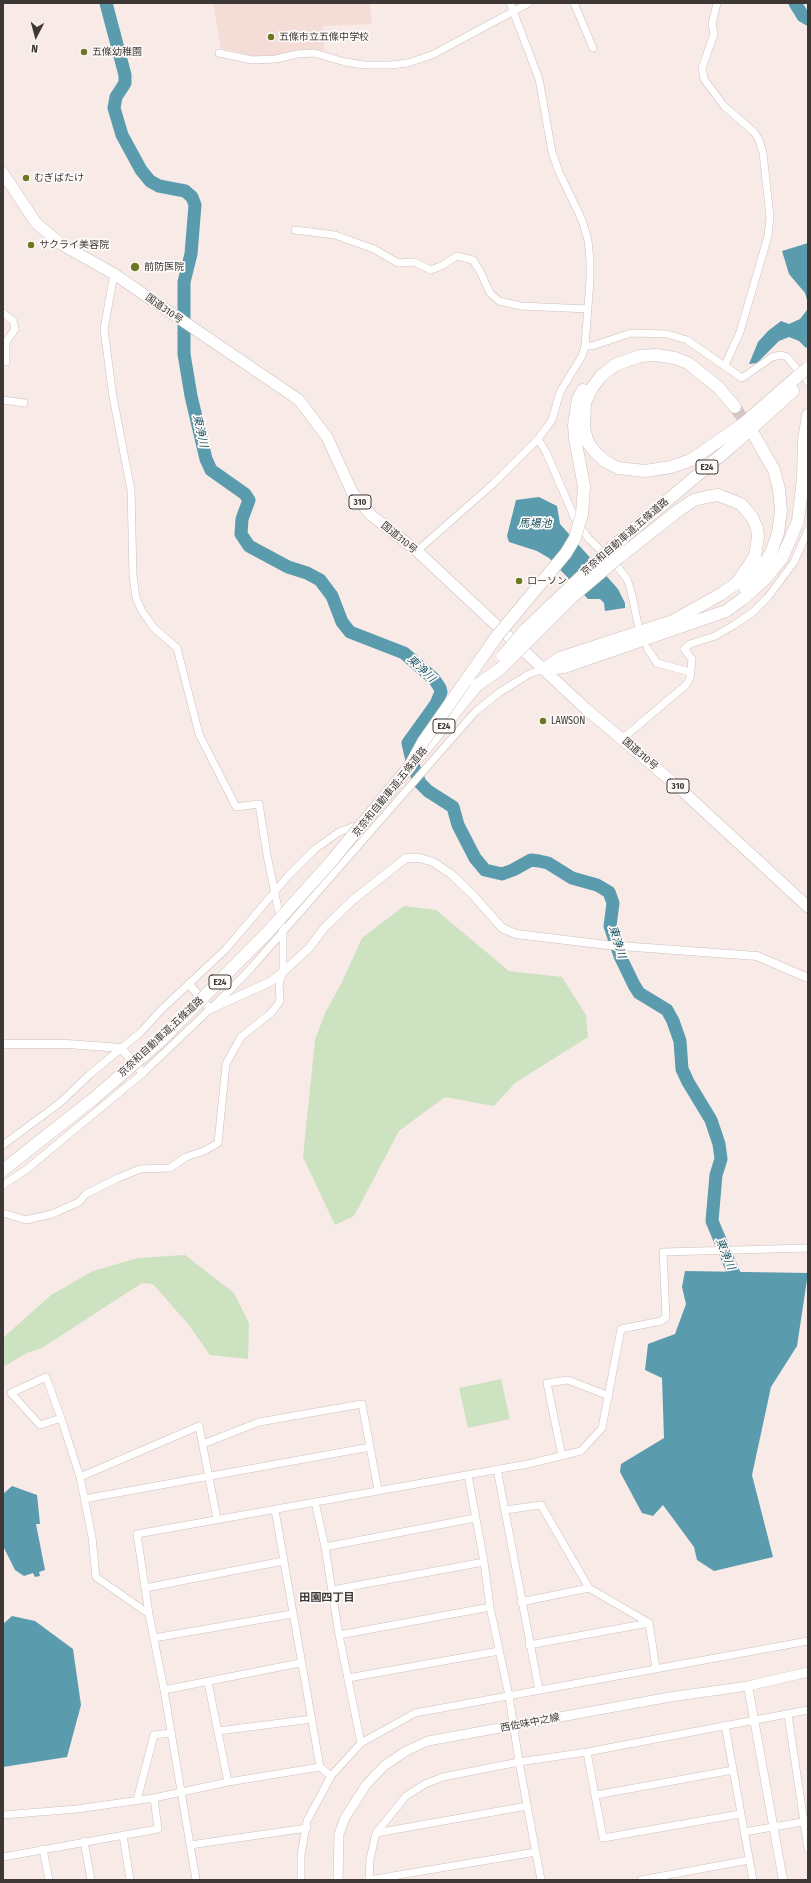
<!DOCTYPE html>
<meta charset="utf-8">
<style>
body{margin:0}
#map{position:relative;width:811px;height:1883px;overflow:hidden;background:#f8eae6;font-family:"Fira Sans Condensed",sans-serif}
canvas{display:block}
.frame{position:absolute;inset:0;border:4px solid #3d3836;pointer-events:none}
.north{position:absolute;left:16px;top:16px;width:40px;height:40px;-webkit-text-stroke:3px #fdfaf9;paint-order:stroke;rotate:186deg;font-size:11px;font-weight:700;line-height:16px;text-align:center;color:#3d3836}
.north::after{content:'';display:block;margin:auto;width:14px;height:18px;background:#3d3836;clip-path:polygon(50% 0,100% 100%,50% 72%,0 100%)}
</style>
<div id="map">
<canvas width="811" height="1883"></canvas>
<div class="frame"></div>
<div class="north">N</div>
</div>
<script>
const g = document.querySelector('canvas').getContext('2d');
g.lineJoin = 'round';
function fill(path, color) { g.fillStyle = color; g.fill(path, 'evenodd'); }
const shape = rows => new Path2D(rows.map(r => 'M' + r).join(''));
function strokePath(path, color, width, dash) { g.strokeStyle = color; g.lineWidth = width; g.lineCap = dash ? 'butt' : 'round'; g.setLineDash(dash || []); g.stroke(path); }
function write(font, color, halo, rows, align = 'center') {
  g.font = font + ' "Fira Sans Condensed","Noto Sans JP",sans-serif'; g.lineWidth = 3.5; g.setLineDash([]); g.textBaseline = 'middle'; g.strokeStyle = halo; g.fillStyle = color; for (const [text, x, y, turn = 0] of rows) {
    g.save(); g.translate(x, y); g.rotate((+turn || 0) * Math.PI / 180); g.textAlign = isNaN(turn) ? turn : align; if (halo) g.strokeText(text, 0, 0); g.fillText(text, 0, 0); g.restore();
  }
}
fill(shape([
 [213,3,370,3,372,24,323,26,324,51,314,49,299,50,275,56,253,56,221,48]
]), '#f3ddd6');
fill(shape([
 [404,906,436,910,509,971,562,977,586,1015,588,1037,515,1083,494,1106,445,1097,399,1131,354,1216,335,1225,303,1157,315,1040,325,1013,342,982,362,938],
 [185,1255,234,1293,249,1323,248,1359,210,1355,188,1324,153,1284,142,1283,42,1348,27,1353,3,1367,3,1338,51,1295,93,1271,138,1258],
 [501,1379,510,1419,468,1428,459,1388]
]), '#cde2c0');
fill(shape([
 [808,243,808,346,806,348,799,341,789,337,779,341,757,363,749,364,758,342,768,331,781,321,789,324,800,319,807,310,808,303,805,293,789,274,782,251],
 [539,497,557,506,560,524,618,589,625,603,625,608,605,611,604,603,600,599,588,599,549,558,537,551,509,542,507,536,516,500],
 [685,1271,808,1273,797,1346,771,1387,752,1475,773,1557,714,1571,697,1560,694,1547,663,1505,653,1516,642,1513,620,1472,621,1464,664,1438,662,1378,645,1370,648,1344,675,1334,686,1304,682,1287],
 [12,1486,37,1495,40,1524,36,1524,45,1570,39,1572,40,1576,35,1577,33,1573,24,1576,15,1570,3,1546,3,1494],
 [12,1616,35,1621,73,1649,81,1705,67,1757,3,1767,3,1624]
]), '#5a9cae');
strokePath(shape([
 [106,3,125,75,125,83,116,97,114,108,122,135,141,170,150,181,159,186,185,191,192,197,195,205,191,254,184,282,184,354,191,396,206,459,211,470,245,494,249,500,242,519,241,534,249,546,288,567,307,573,320,580,332,596,342,622,350,632,404,653,434,679,440,688,441,692,436,704,408,743,413,765,420,783,428,791,453,807,458,825,475,858,485,870,502,874,513,870,531,860,539,861,548,863,572,878,597,885,609,892,613,903,610,926,620,956,634,985,639,993,667,1010,673,1021,680,1041,682,1069,688,1082,711,1120,719,1144,721,1159,716,1175,712,1221,740,1288],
 [795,3,803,16,808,19]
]), '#5a9cae', 13);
strokePath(shape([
 [735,407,751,431]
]), '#d3c6c3', 12, [12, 6]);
const minor = shape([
 [510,3,539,79,552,152,559,172,582,220,588,240,590,260,590,280,585,346],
 [574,3,593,48],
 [717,3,712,24,714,34,702,68,704,79,724,106,754,132,759,140,763,153,770,217,768,236,740,332,725,365],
 [219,53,252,60,276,59,297,54,314,53,345,62,364,65,390,65,408,63,432,55,529,3],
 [295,230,335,235,374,249,398,263,414,262,431,270,443,265,457,256,473,260,480,271,490,293,499,301,521,306,588,309],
 [3,313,13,321,15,329,6,342,6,362],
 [3,400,24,403],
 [538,439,546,452,576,521,589,539,617,566,627,579,631,591,638,624],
 [417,551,494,483,538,439,552,420,560,392,582,356,585,346,592,346,631,333,667,334,687,340,742,378,772,357,781,355,787,357,808,382],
 [647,648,657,663,690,672],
 [622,739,686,685,690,678,692,659,684,649,690,644,715,636,734,625,753,612,768,597,794,562,808,530],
 [3,1145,61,1102,89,1075,141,1032,161,1010,226,949,288,876,315,849,339,832,361,824],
 [3,1185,27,1169,143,1073,229,991,252,967,475,712,500,692,529,674,544,669],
 [3,1213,26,1220,52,1214,79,1202,86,1194,118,1178,140,1169,170,1168,186,1157,204,1151,218,1143,226,1064,241,1037,272,1012,280,1001,279,984,283,972,283,932,267,855,259,804,236,807,199,734,177,648,154,628,142,611,136,598,133,575,131,490,113,397,104,329,114,274],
 [46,1377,61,1418,40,1425,11,1393,46,1377],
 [61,1418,80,1477,92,1537,96,1577,149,1614],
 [203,1444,259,1422,362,1404,378,1490],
 [562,1456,547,1383,568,1380,609,1396],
 [497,1469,539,1690],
 [468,1475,484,1562,490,1607,509,1696,519,1762,541,1880],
 [80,1477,199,1426,217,1519],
 [84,1499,370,1447],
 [315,1502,325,1547,339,1635,361,1743],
 [275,1510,320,1767,331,1776],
 [505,1510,541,1505,589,1588,649,1623],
 [325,1547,475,1518],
 [145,1588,283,1561],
 [332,1590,484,1562],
 [521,1602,589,1588],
 [649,1623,656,1668],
 [339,1635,490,1607],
 [154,1638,292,1614],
 [529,1645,649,1623],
 [348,1678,499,1651],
 [208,1682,228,1782],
 [164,1690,300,1663],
 [788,1715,808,1849],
 [725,1725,753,1880],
 [218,1731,312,1719],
 [587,1752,603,1838,740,1814],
 [596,1795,733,1770],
 [137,1800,154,1735,171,1733],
 [3,1815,77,1809,154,1798,228,1782,320,1767],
 [744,1832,808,1821],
 [376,1833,527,1806],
 [123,1835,130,1880],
 [84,1841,91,1880],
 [190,1845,307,1828],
 [43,1849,49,1880],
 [3,1857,158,1829,154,1798],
 [196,1880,164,1690,149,1614,137,1534,528,1464,581,1451,602,1428,621,1329,661,1321,666,1317,663,1252,808,1248],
 [301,1880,301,1855,307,1821,331,1776,361,1743,415,1713,808,1641],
 [369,1880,370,1859,376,1833,406,1796,425,1784,443,1777,519,1762,587,1752,808,1710],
 [369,1880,536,1852],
 [641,1880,749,1860]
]);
const tertiary = shape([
 [189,984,210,1009,270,982,283,972,309,948,325,927,354,899,406,858,420,858,433,862,451,874,473,895,502,928,516,934,607,945,757,956,808,978],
 [3,1044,67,1044,121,1048,143,1073],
 [748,1686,783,1880]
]);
const secondary = shape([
 [338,1880,339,1834,345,1818,366,1785,384,1766,406,1751,428,1741,670,1697,748,1686,808,1672]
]);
const trunk = shape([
 [3,173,36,223,61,244,114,274,299,400,327,437,352,492,371,515,417,551,586,709,676,785,808,907]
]);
const motorway = shape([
 [735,407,718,387,688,363,675,358,656,355,640,356,615,365,601,376,592,388,585,402,584,428,588,443,596,453,605,461,618,468,645,471,671,467,691,460,743,424,797,377],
 [582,514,584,486,575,439,574,425,578,399,583,390],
 [609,550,733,445,793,391],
 [745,588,757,574,771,553,778,533,781,511,779,489,774,470,754,435],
 [544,669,560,658,673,621,721,594,737,583,755,556,758,537,757,528,752,517,741,504,718,495,706,497,694,500,679,510,618,558],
 [545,669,564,667,726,611,744,598,766,578,782,558,798,521,803,479,804,440,808,415],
 [420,755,477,685]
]);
strokePath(minor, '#cdc0bb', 8);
strokePath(tertiary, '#cdc0bb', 9);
strokePath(secondary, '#cdc0bb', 10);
strokePath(trunk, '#cdc0bb', 12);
strokePath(motorway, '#cdc0bb', 13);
strokePath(minor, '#fff', 7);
strokePath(tertiary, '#fff', 8);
strokePath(secondary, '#fff', 9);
strokePath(trunk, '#fff', 11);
strokePath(motorway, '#fff', 12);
const motorwayBridge = shape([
 [797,377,808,368],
 [503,656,526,629,609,550],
 [477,685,500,669,572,597,618,558],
 [3,1170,92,1100,158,1043,267,933,330,863,410,766,423,742,497,636,566,553,575,538,582,514]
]);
strokePath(motorwayBridge, '#cdc0bb', 13, []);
strokePath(motorwayBridge, '#fff', 12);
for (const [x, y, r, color] of [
 [271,37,4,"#6d7722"],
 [84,52,4,"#6d7722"],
 [26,178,4,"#6d7722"],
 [31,245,4,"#6d7722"],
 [135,267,5,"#6d7722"],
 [519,581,4,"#6d7722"],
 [543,721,4,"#6d7722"]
]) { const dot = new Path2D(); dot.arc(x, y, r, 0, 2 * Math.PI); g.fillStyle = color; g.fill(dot); strokePath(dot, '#fdfaf9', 1.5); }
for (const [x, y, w] of [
 [707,467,22],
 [360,502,22],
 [444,726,22],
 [678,786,22],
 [220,982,22]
]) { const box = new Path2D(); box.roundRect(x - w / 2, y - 7, w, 14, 3); g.fillStyle = '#fdfaf9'; g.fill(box); strokePath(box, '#3d3836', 1); }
write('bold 9px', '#3d3836', null, [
 ["E24",707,467],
 ["310",360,502],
 ["E24",444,726],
 ["310",678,786],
 ["E24",220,982]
]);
write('10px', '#3d3836', '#fdfaf9', [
 ["五條市立五條中学校",279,37],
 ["五條幼稚園",92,52],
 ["むぎばたけ",34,178],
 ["サクライ美容院",39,245],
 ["前防医院",144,267],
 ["ローソン",527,581],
 ["LAWSON",551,721]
], 'left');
write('10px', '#3d3836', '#fdfaf9', [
 ["国道310号",164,309,35],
 ["京奈和自動車道;五條道路",625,537,-41],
 ["国道310号",399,538,39],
 ["国道310号",640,754,41],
 ["京奈和自動車道;五條道路",390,792,-51],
 ["京奈和自動車道;五條道路",161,1037,-43],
 ["西佐味中之線",530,1723,-11]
]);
write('italic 11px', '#1f5664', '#fdfaf9', [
 ["東浄川",200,431,78],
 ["馬場池",535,524],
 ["東浄川",421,669,43],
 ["東浄川",617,942,73],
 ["東浄川",725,1254,67]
]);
write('bold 11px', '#3d3836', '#fdfaf9', [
 ["田園四丁目",327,1598]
]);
</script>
